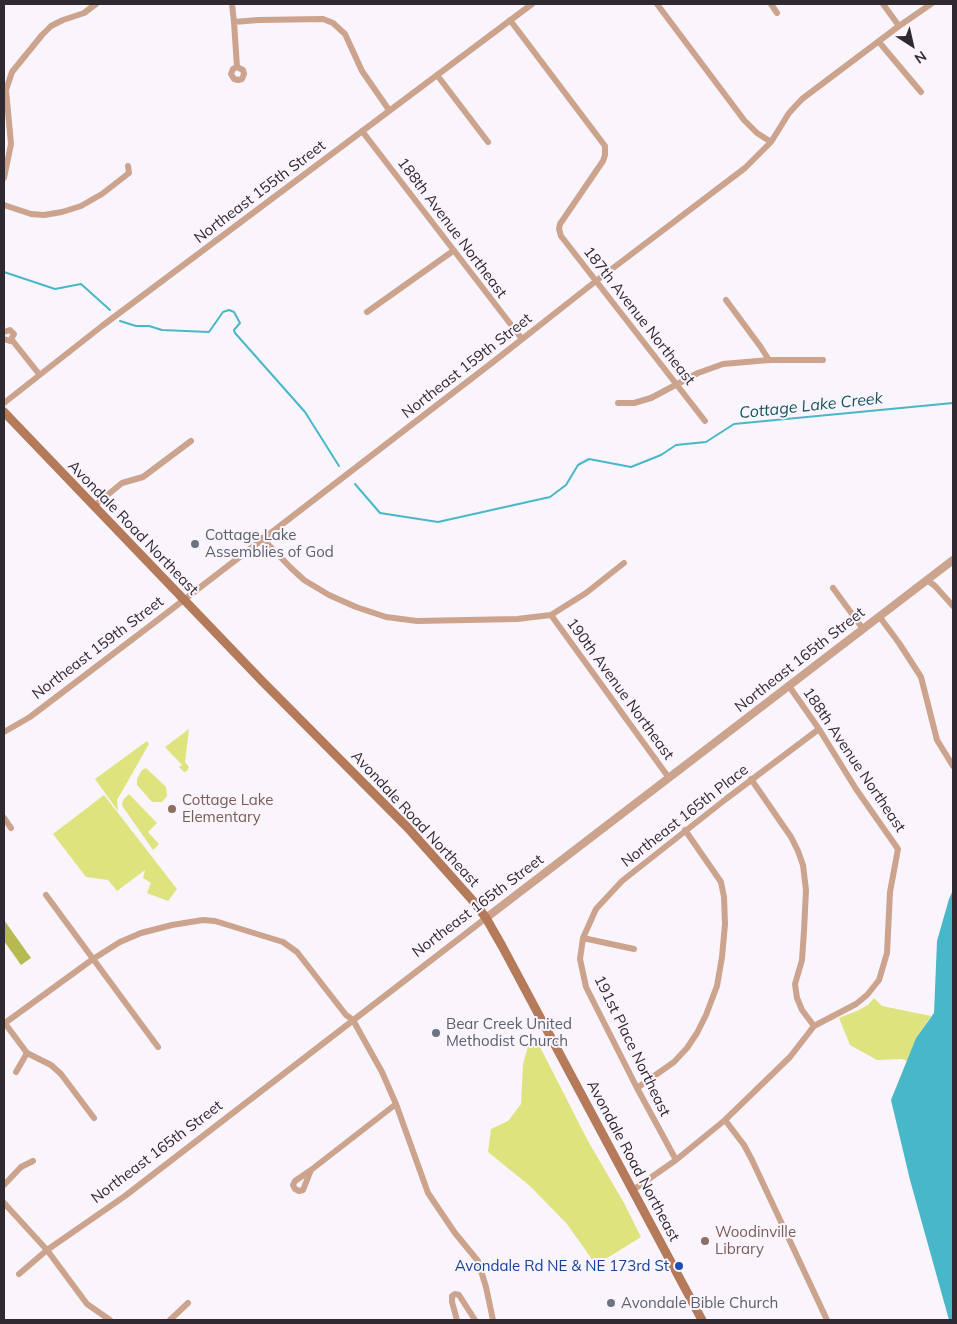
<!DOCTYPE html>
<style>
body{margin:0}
#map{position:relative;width:957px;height:1324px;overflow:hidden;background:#faf4fd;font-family:Mulish,sans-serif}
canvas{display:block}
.frame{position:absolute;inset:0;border:5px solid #2e2a30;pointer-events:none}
.north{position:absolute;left:887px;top:20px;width:50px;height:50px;-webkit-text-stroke:4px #faf4fd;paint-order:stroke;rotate:145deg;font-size:14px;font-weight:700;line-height:20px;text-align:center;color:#2e2a30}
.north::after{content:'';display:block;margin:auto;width:18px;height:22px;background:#2e2a30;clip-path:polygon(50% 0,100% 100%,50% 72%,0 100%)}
</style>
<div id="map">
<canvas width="957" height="1324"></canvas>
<div class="frame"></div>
<div class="north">N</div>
</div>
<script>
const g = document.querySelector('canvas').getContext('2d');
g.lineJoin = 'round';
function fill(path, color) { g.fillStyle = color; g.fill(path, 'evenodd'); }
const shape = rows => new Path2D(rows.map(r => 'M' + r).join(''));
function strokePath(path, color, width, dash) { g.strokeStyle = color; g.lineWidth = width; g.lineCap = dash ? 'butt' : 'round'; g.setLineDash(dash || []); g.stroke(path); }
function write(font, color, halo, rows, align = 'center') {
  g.font = font + ' Mulish,sans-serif'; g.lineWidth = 4; g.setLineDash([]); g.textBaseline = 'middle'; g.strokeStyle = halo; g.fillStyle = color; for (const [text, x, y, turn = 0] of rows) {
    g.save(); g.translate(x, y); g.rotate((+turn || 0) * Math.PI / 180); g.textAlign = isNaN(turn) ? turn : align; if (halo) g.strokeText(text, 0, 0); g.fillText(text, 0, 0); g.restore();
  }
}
fill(shape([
 [189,729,185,762,189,767,187,771,184,772,179,767,182,765,165,747],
 [147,741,149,744,117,800,118,811,95,779],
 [146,768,166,787,167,796,162,802,152,802,137,785,137,779,142,770],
 [129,794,157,823,148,832,159,844,153,850,123,807,122,803,124,799],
 [104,795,177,889,168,901,147,893,151,883,143,878,145,870,117,891,108,880,86,877,53,834],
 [874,998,882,1006,931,1016,916,1038,907,1061,902,1059,877,1060,850,1045,839,1018,859,1010,868,1005],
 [537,1041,588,1141,624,1203,641,1237,596,1265,567,1224,530,1186,488,1152,491,1129,508,1121,521,1104,523,1064,529,1043]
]), '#dee37e');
fill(shape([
 [4,920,31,958,21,965,4,941]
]), '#b6ba51');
fill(shape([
 [953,890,953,1320,949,1320,910,1180,891,1100,916,1038,934,1013,937,941,949,899]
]), '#48b8c8');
strokePath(shape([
 [4,272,55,289,81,284,110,310],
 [120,321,136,326,149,326,162,330,209,332,223,312,229,310,234,312,240,323,234,330,235,333,305,412,339,466],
 [355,484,380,513,438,522,550,497,566,485,578,465,589,459,631,467,661,455,676,445,706,442,734,424,953,403]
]), '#48b8c8', 2);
strokePath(shape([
 [232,4,234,22,237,67,243,70,244,74,242,79,238,80,234,79,231,74,233,69,237,67],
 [657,4,744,120,757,133,771,142],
 [771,4,777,13],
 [883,4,899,26],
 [510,20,605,146,605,155,603,161,560,224,559,229,561,236,705,421],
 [234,22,258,20,323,19,333,23,345,34,362,71,389,110],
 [879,42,921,92],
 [437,75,488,142],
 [362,131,522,339],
 [4,178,11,144,6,90,12,72,42,35,51,26,63,20,84,13,96,4],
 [4,205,31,214,44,215,62,212,81,206,102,194,129,173,128,166],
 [726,300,760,346,769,360],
 [367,312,453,251],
 [4,332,10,330,14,334,10,341,4,339],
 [12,340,39,374],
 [4,403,102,326,532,4],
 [618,403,634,403,651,398,698,373,723,364,769,360,823,360],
 [94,506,122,483,143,477,191,441],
 [262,538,291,568,304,580,329,595,356,607,386,617,417,621,517,619,551,615,586,593,624,563],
 [927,580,935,586,953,606],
 [833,588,863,629],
 [551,615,669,778],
 [879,616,899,643,921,677,937,740,953,766],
 [4,732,30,717,159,619,493,362,596,281,745,168,771,142,789,113,802,99,899,26,931,4],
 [751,779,791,837,798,851,803,865,806,890,804,931,802,960,795,984,797,998,802,1010,814,1026],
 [4,818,11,828],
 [46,895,158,1047],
 [583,938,634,949],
 [4,1022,27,1053,51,1065,61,1074,94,1118],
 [5,1023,93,959,120,942,141,933,172,925,203,920,215,921,283,942,297,952,346,1015,353,1020,368,1047,382,1072,396,1104,428,1193,455,1233,478,1261,486,1287,493,1320],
 [16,1072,27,1053],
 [637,1088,674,1062,687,1048,697,1033,706,1015,717,986,722,957,725,924,724,897,721,882,685,830],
 [725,1120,744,1145,752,1160,827,1320],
 [676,1160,637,1088,586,987,580,959,583,938,596,909,622,881,726,799,819,729],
 [311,1170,303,1190,299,1191,295,1189,293,1185,295,1181,311,1170,396,1104],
 [4,1185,21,1167,33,1161],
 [633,1190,676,1160,725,1120,790,1057,814,1026,856,1004,867,995,879,980,887,953,890,892,898,849,856,789,819,729,789,686],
 [4,1203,47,1250,87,1304,110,1320],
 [19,1274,47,1250,125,1196,486,918],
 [170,1320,188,1303],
 [457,1320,452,1302,452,1296,455,1294,459,1295,475,1320]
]), '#cca38d', 6);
strokePath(shape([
 [486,918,953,560]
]), '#cca38d', 8);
strokePath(shape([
 [4,412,262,681,408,828,474,902,486,918,502,946,702,1320]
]), '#b47a59', 9);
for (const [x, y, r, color] of [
 [195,544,5,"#6b7280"],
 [172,809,5,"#8d6e63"],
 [436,1033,5,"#6b7280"],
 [705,1241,5,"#8d6e63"],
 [679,1266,5,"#1a4fb4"],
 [611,1303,5,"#6b7280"]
]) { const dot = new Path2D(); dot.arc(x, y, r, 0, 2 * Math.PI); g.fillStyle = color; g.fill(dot); strokePath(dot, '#faf4fd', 2); }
write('15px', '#2e2a30', '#faf4fd', [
 ["Northeast 155th Street",260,192,-37],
 ["188th Avenue Northeast",452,228,53],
 ["187th Avenue Northeast",639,316,52],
 ["Northeast 159th Street",467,366,-38],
 ["Avondale Road Northeast",133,528,46],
 ["Northeast 159th Street",98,648,-37],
 ["Northeast 165th Street",800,660,-38],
 ["190th Avenue Northeast",620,689,54],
 ["188th Avenue Northeast",854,760,56],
 ["Northeast 165th Place",685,816,-38],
 ["Avondale Road Northeast",415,819,47],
 ["Northeast 165th Street",478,906,-37],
 ["191st Place Northeast",632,1046,64],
 ["Northeast 165th Street",157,1152,-37],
 ["Avondale Road Northeast",633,1161,62]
]);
write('15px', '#5b616d', '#faf4fd', [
 ["Cottage Lake",205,535],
 ["Assemblies of God",205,552],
 ["Bear Creek United",446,1024],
 ["Methodist Church",446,1041],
 ["Avondale Bible Church",621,1303]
], 'left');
write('15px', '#785e54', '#faf4fd', [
 ["Cottage Lake",182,800],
 ["Elementary",182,817],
 ["Woodinville",715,1232],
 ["Library",715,1249]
], 'left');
write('15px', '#164399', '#faf4fd', [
 ["Avondale Rd NE & NE 173rd St",669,1266]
], 'right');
write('italic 16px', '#14555d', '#faf4fd', [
 ["Cottage Lake Creek",811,406,-6]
]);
</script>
